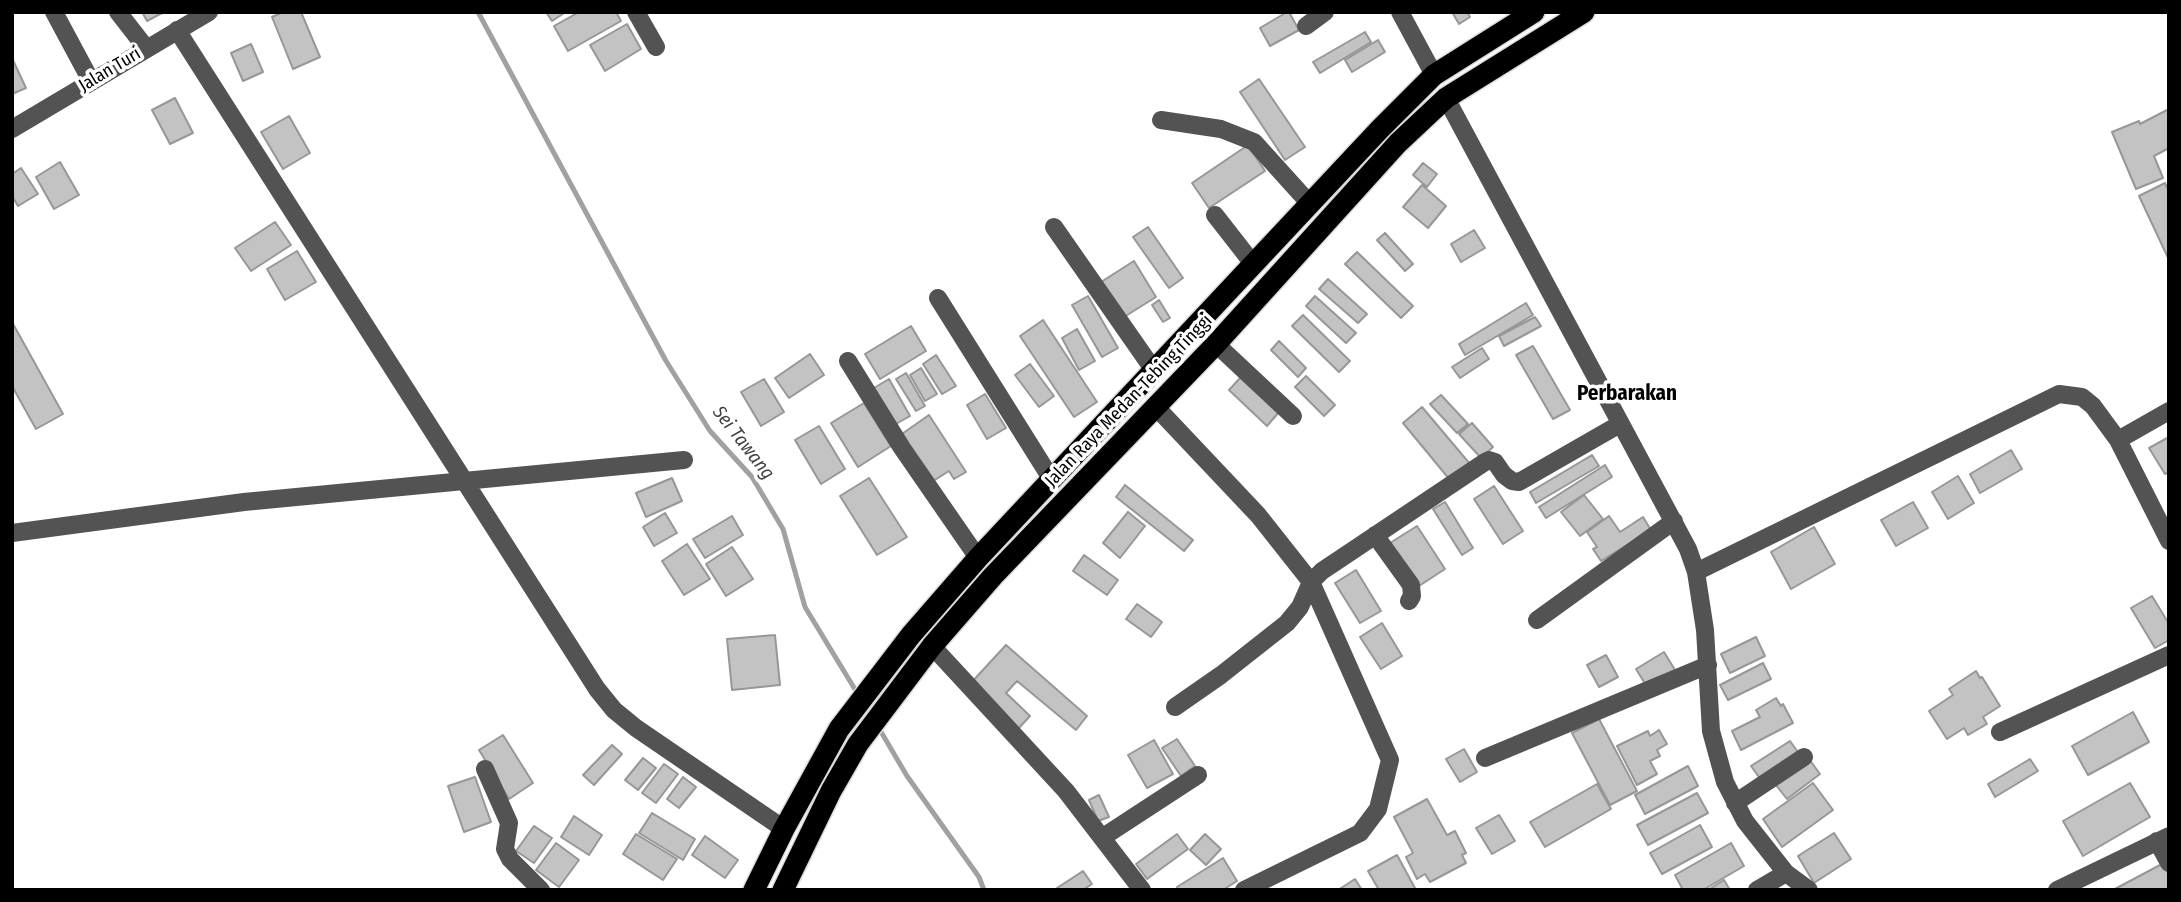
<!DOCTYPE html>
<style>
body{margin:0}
#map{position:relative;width:2181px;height:902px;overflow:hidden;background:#fff;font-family:"Fira Sans Condensed",sans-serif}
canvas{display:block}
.frame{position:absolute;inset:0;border:14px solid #000;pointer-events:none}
</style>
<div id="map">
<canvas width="2181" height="902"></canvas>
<div class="frame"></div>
</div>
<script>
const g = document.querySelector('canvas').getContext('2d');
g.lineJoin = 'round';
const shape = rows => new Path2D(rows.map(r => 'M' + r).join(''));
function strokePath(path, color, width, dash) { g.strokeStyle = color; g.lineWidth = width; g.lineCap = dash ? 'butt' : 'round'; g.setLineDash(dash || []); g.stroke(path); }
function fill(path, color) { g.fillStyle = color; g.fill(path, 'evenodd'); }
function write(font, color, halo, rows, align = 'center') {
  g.font = font + ' "Fira Sans Condensed",sans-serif'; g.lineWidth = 7; g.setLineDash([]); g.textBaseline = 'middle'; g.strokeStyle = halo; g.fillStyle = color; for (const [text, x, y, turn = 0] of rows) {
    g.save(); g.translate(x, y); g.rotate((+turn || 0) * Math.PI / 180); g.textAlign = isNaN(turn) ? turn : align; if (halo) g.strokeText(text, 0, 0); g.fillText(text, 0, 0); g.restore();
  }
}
strokePath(shape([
 [478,12,666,361,710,431,752,477,783,529,805,607,859,696],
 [877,725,907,776,979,877,984,890]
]), '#a1a1a1', 5);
const building = shape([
 [142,12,161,12,162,13,147,21,142,12],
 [283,12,301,12,320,57,293,69,272,17,283,12],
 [546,12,566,12,552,21,546,12],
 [579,12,616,12,621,21,568,51,554,26,579,12],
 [1287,12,1289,12,1299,30,1270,46,1260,28,1287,12],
 [1452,12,1467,12,1470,17,1459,24,1452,12],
 [627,24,641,49,605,71,590,45,627,24],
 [1365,32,1371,42,1320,73,1313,62,1365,32],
 [1378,40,1385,52,1352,72,1345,60,1378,40],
 [251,44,263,72,243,81,231,53,251,44],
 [12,58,26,88,12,94,12,58],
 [1259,79,1305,147,1285,160,1240,92,1259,79],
 [175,98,193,133,170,144,152,110,175,98],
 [2169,109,2169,148,2154,156,2163,178,2136,189,2112,132,2139,121,2140,124,2169,109],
 [289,116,310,153,283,169,261,132,289,116],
 [1248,145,1265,171,1209,208,1192,183,1248,145],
 [60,162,79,195,54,209,36,177,60,162],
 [1423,163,1437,174,1427,187,1413,175,1423,163],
 [21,168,38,194,18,206,12,196,12,174,21,168],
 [2165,183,2169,192,2169,260,2139,196,2165,183],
 [1422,185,1446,206,1428,228,1403,207,1422,185],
 [275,222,291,245,251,271,235,248,275,222],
 [1148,227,1183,278,1169,288,1133,237,1148,227],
 [1474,230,1485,248,1461,262,1451,244,1474,230],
 [1385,233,1413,264,1405,271,1377,240,1385,233],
 [297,251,316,282,285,300,267,269,297,251],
 [1357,252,1413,306,1401,318,1345,264,1357,252],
 [1134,261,1156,297,1124,317,1101,282,1134,261],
 [1328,279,1367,314,1358,323,1319,289,1328,279],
 [1088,296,1118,348,1102,357,1072,305,1088,296],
 [1315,296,1356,333,1346,343,1306,306,1315,296],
 [1159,300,1170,318,1163,322,1152,305,1159,300],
 [1526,303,1533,315,1465,355,1459,344,1526,303],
 [1303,315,1350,361,1339,372,1292,326,1303,315],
 [1535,317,1541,326,1504,346,1499,336,1535,317],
 [1043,320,1097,402,1074,417,1020,336,1043,320],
 [12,322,63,414,36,429,12,386,12,322],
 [911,326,926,351,880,379,865,354,911,326],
 [1077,329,1095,361,1079,370,1062,338,1077,329],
 [1279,341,1306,368,1298,377,1271,350,1279,341],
 [1533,346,1570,410,1553,419,1516,355,1533,346],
 [1482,348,1489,359,1460,378,1452,367,1482,348],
 [810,354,824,375,789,398,775,378,810,354],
 [936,355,956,386,942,394,923,364,936,355],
 [1030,364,1054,396,1039,407,1015,375,1030,364],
 [921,368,937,394,925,401,910,375,921,368],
 [906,373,925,406,916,411,896,379,906,373],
 [1306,376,1335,405,1324,416,1295,387,1306,376],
 [1241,377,1279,412,1267,426,1229,390,1241,377],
 [764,379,784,412,761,426,741,392,764,379],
 [889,379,910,416,894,425,874,388,889,379],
 [985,394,1006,428,987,439,967,405,985,394],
 [1441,395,1468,424,1457,433,1430,404,1441,395],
 [864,403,891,446,858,467,831,423,864,403],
 [1422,407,1470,464,1450,480,1403,423,1422,407],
 [929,415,966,472,954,479,949,471,930,483,899,436,929,415],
 [1472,423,1493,447,1481,458,1459,434,1472,423],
 [819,426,845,469,821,484,795,440,819,426],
 [2169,437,2169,472,2165,474,2149,448,2169,437],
 [2011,450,2022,469,1980,493,1970,474,2011,450],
 [1592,455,1599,466,1536,503,1530,492,1592,455],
 [1605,465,1612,477,1546,518,1539,507,1605,465],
 [1958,476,1974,503,1948,519,1932,492,1958,476],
 [672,478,682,501,646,517,636,493,672,478],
 [869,478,907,537,877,555,840,496,869,478],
 [1125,485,1193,540,1184,551,1116,497,1125,485],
 [1494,486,1523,531,1503,544,1474,499,1494,486],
 [1584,495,1603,519,1580,536,1561,512,1584,495],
 [1445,502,1473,548,1462,555,1433,509,1445,502],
 [1913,502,1928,528,1896,546,1881,520,1913,502],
 [1128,512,1145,526,1120,558,1103,543,1128,512],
 [665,513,677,533,654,546,643,527,665,513],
 [732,516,743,535,705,558,693,539,732,516],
 [1609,516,1620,532,1643,517,1651,530,1601,561,1593,549,1597,547,1587,532,1609,516],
 [1417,526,1445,569,1419,586,1390,543,1417,526],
 [1814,527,1835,564,1791,589,1771,552,1814,527],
 [687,544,710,579,684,595,662,561,687,544],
 [732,547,753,579,726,596,706,564,732,547],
 [1084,555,1118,580,1107,595,1073,571,1084,555],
 [1356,570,1381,611,1360,623,1335,583,1356,570],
 [2152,596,2169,624,2169,640,2155,648,2131,608,2152,596],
 [1137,604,1162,622,1151,637,1126,619,1137,604],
 [1382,623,1402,656,1381,669,1360,637,1382,623],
 [775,635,780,685,732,690,727,639,775,635],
 [1756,637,1765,656,1730,673,1721,654,1756,637],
 [1006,645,1087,716,1076,730,1017,681,1006,693,1030,716,1018,729,970,684,1006,645],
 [1664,652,1675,670,1647,687,1636,669,1664,652],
 [1606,655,1618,677,1599,687,1587,665,1606,655],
 [1763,663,1771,679,1728,700,1720,685,1763,663],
 [1976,671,1980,678,1982,677,2000,706,1983,717,1987,724,1968,735,1964,728,1947,739,1929,711,1953,695,1949,689,1976,671],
 [1776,698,1781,706,1783,704,1793,723,1741,750,1732,731,1760,717,1756,710,1776,698],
 [2133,712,2149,742,2088,775,2072,746,2133,712],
 [1599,719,1637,791,1610,805,1572,733,1599,719],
 [1659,730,1667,744,1657,750,1660,756,1650,761,1657,774,1637,785,1617,746,1648,731,1650,736,1659,730],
 [503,735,533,783,509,799,479,750,503,735],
 [1177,739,1195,766,1181,776,1162,748,1177,739],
 [1154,740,1173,774,1147,788,1128,755,1154,740],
 [1790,741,1800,755,1761,780,1751,766,1790,741],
 [612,745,622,754,594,785,583,775,612,745],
 [1464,749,1477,772,1460,782,1446,759,1464,749],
 [643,758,656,768,638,790,625,780,643,758],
 [1809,759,1820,774,1787,799,1775,784,1809,759],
 [2030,759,2038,771,1995,797,1988,784,2030,759],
 [664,764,678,774,656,803,642,793,664,764],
 [1688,766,1698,786,1645,814,1635,795,1688,766],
 [475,777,491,822,464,832,448,786,475,777],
 [683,777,696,787,679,808,667,799,683,777],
 [1813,783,1833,810,1782,847,1763,819,1813,783],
 [2130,783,2150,817,2083,856,2063,821,2130,783],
 [1597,784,1611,809,1545,847,1530,822,1597,784],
 [1697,793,1708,813,1648,845,1637,825,1697,793],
 [1099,795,1109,817,1098,821,1089,800,1099,795],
 [1427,799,1447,835,1455,831,1466,853,1462,855,1466,863,1430,882,1425,874,1417,879,1406,857,1413,853,1394,817,1427,799],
 [652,813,695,839,683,860,639,833,652,813],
 [1499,815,1515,841,1492,854,1476,828,1499,815],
 [574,816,602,835,589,855,561,837,574,816],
 [1700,825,1712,847,1662,874,1650,853,1700,825],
 [534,826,552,838,534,863,516,851,534,826],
 [1834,833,1851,859,1814,883,1798,856,1834,833],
 [636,834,677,859,663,880,623,854,636,834],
 [1177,834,1188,849,1147,879,1136,864,1177,834],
 [1205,834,1221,849,1206,865,1190,850,1205,834],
 [705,836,738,860,725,878,692,855,705,836],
 [556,843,579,860,559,887,536,870,556,843],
 [1731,843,1744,866,1703,890,1683,890,1675,875,1731,843],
 [1397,855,1416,890,1379,890,1368,871,1397,855],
 [1223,858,1237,881,1223,890,1178,890,1177,887,1223,858],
 [2162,864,2169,870,2169,890,2113,890,2162,864],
 [1083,871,1092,884,1083,890,1054,890,1083,871],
 [1355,879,1362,890,1338,890,1355,879],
 [1724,880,1730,890,1708,890,1724,880]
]);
fill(building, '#c3c3c3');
strokePath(building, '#979797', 2);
const highway = shape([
 [754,890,784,829,839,729,911,635,978,558,1380,129,1434,75,1534,12],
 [783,890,831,791,858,744,932,646,993,576,1216,344,1398,143,1446,98,1584,12]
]);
strokePath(highway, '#dbdbdb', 24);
strokePath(shape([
 [54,12,91,81],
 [118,12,146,48],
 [636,12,656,47],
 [1400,12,1434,75],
 [1306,26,1325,12],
 [177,30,597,689,614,710,636,728,784,829],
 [1446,98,1688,549,1696,572,1705,630,1711,731,1725,782,1745,821,1786,873,1809,890],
 [1161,120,1221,129,1254,142,1310,204],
 [12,129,209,12],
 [1215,215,1254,265],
 [1054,227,1153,369],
 [938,298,1052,480],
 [1216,344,1293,416],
 [848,361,902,448,978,558],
 [1155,406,1258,515,1311,582,1390,760,1378,809,1360,833,1244,890],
 [2118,440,2169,411],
 [12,533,244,502,684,460],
 [1375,535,1411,585,1412,596,1409,601],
 [1696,572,2059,394,2082,397,2093,406,2118,440,2169,541],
 [1537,620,1674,521],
 [932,646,1066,791,1142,890],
 [1175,707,1221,675,1287,623,1300,607,1311,582,1322,571,1485,462,1489,460,1495,462,1504,475,1512,481,1519,482,1620,424],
 [2000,732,2169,655],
 [1485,758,1708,665],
 [485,769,509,823,505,849,510,859,541,890],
 [1735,803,1804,757],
 [1103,837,1198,775],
 [2157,841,2169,863],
 [1757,890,1786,873],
 [2057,890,2169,836]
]), '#535353', 18);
strokePath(highway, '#000', 21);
write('18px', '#000', '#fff', [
 ["Jalan Turi",110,70,-31],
 ["Jalan Raya Medan-Tebing Tinggi",1129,401,-46]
]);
write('italic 19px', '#424242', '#fff', [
 ["Sei Tawang",743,443,52]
]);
write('bold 21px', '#000', '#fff', [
 ["Perbarakan",1627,394]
]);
</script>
